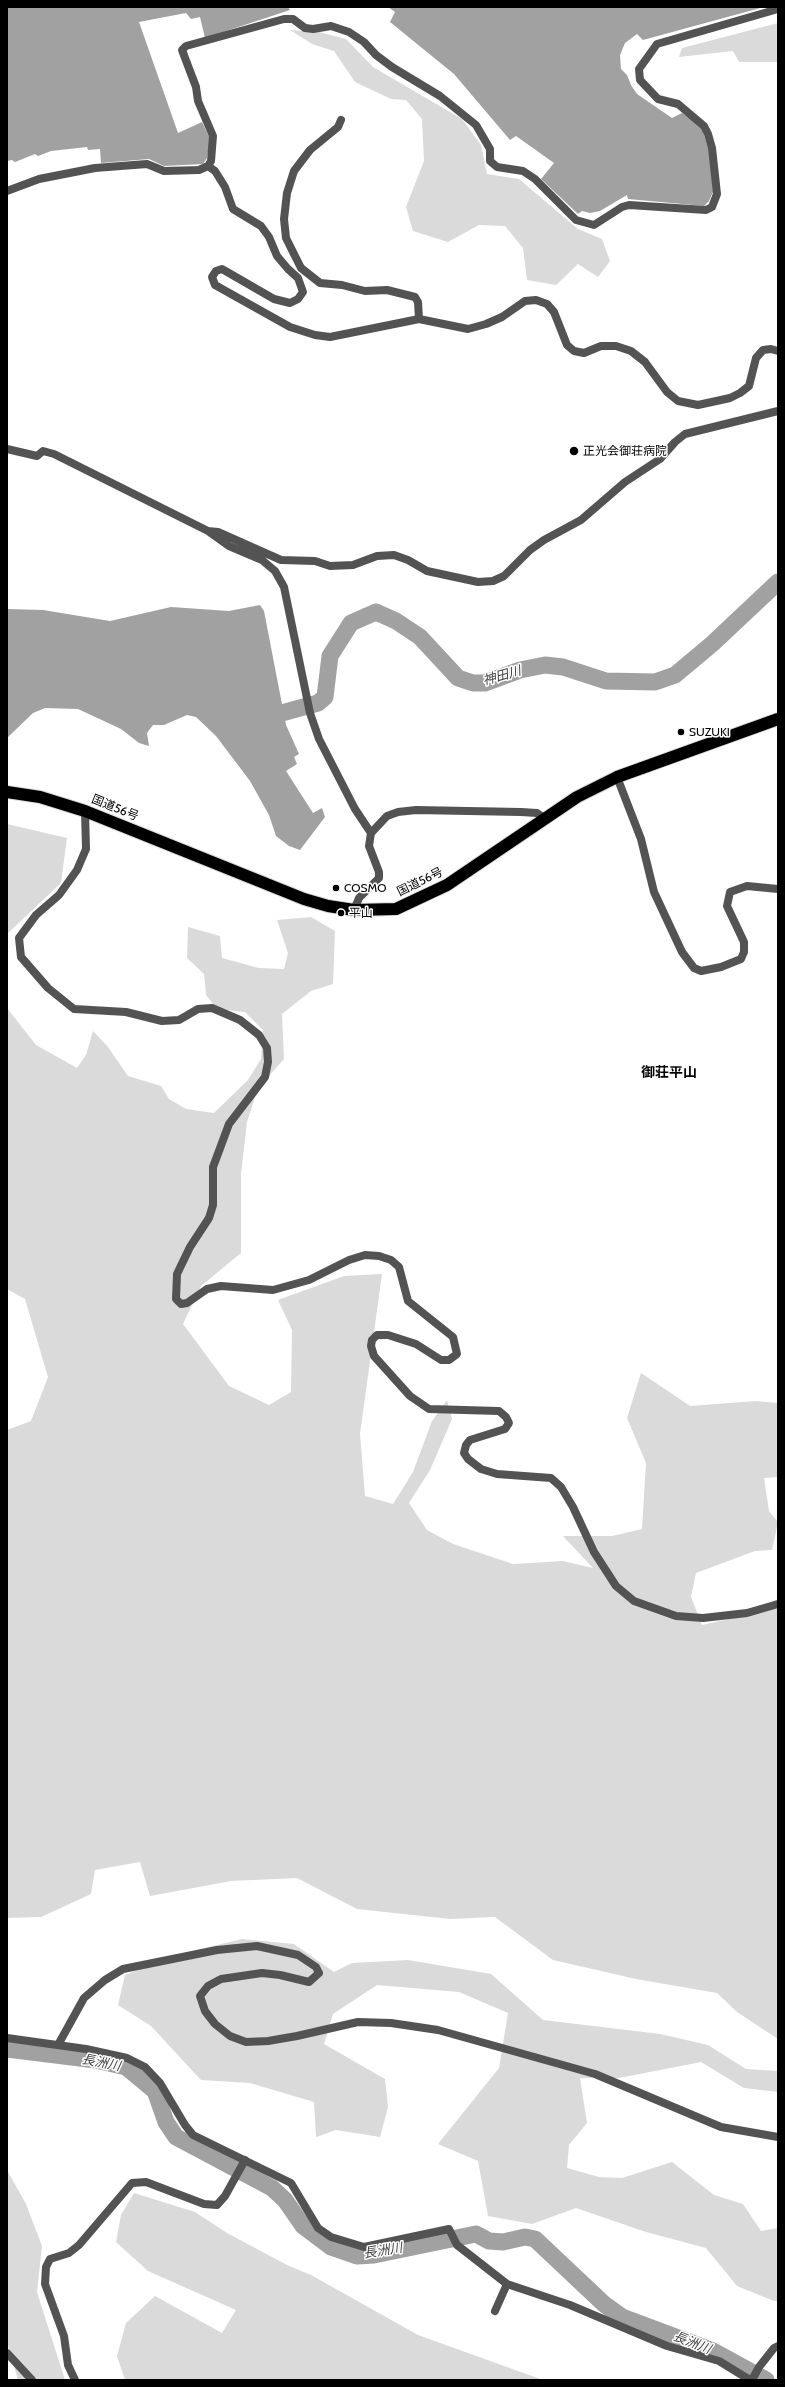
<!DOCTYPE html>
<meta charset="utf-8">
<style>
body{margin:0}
#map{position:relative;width:785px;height:2387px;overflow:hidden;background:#fff;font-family:Cabin,sans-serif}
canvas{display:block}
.frame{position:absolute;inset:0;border:8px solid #000;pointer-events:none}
</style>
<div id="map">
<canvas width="785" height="2387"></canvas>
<div class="frame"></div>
</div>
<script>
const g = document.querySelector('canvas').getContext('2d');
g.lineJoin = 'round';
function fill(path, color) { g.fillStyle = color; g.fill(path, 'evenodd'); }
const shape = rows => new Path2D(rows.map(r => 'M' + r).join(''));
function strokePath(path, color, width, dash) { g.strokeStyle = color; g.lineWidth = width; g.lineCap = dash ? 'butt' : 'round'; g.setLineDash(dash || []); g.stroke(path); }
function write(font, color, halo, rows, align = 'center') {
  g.font = font + ' Cabin,"Noto Sans JP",sans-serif'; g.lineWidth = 3; g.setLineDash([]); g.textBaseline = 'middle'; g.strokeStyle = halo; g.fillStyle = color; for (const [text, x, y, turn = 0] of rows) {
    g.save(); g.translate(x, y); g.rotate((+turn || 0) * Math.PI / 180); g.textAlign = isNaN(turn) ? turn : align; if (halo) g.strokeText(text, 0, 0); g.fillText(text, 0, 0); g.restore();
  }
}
fill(shape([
 [778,23,778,62,739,62,733,51,679,57,682,48],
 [290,30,319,32,346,39,373,67,462,119,481,145,487,174,519,179,578,229,602,239,610,261,598,277,578,264,556,285,527,280,523,248,505,226,479,225,448,242,413,231,406,207,424,161,422,119,406,100,391,99,355,82,334,51,312,44],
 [7,824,67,838,61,883,8,933,7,943],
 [311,917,335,931,333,984,311,991,282,1014,284,1059,258,1088,247,1122,241,1174,241,1253,201,1286,183,1324,229,1386,269,1405,291,1392,292,1330,278,1300,344,1276,382,1274,360,1434,365,1496,393,1504,413,1472,432,1421,447,1400,452,1419,430,1470,409,1503,427,1530,453,1544,513,1564,563,1561,593,1568,563,1536,612,1536,642,1529,646,1463,627,1418,641,1373,690,1406,756,1401,778,1403,778,1477,764,1478,769,1511,778,1522,772,1550,755,1551,696,1573,691,1597,702,1625,746,1615,778,1599,778,2039,737,2012,717,1993,636,1979,553,1960,495,1917,450,1919,357,1909,297,1878,231,1881,150,1896,140,1862,95,1870,91,1894,41,1917,7,1918,7,1430,31,1421,48,1377,25,1299,7,1289,7,1008,36,1045,77,1068,86,1055,93,1031,108,1047,128,1076,161,1086,169,1099,186,1109,214,1113,248,1080,261,1059,263,1030,245,1012,217,1009,206,995,204,974,187,958,188,927,220,936,222,958,259,968,284,969,288,953,277,920],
 [242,1939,294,1944,334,1972,352,1963,408,1960,491,1974,543,2020,660,2034,708,2045,746,2069,778,2071,778,2092,744,2088,701,2062,619,2078,580,2078,587,2123,569,2145,567,2168,599,2177,622,2178,672,2162,714,2195,743,2204,761,2231,778,2228,778,2301,774,2301,737,2286,706,2248,646,2232,576,2208,532,2224,488,2216,478,2161,438,2144,499,2068,508,2013,459,1992,377,1985,333,2014,324,2044,385,2079,388,2107,380,2137,336,2130,316,2137,314,2102,250,2083,201,2080,151,2026,118,2005,125,1975,180,1954],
 [7,2170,26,2204,42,2246,37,2292,65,2380,18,2380,7,2342],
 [134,2193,195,2212,227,2233,287,2265,311,2275,418,2335,543,2380,125,2380,117,2356,126,2323,155,2296,222,2333,236,2310,148,2271,116,2242,121,2215]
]), '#dadada');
fill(shape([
 [7,7,288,7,290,10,205,38,200,17,191,19,186,13,139,22,178,133,202,122,210,139,207,158,203,164,164,166,149,159,101,163,100,149,88,150,87,147,51,151,38,156,35,154,15,162,12,160,7,161],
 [388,7,764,7,643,40,637,34,625,43,620,55,621,69,627,75,631,85,637,94,672,118,682,113,699,125,703,132,710,153,713,192,709,201,704,206,628,199,627,195,600,211,590,213,582,211,578,214,541,179,554,163,516,136,510,140,454,74,390,22,395,12],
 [260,605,264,611,286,725,299,754,294,757,297,764,286,771,313,813,322,808,325,817,300,850,289,846,276,836,269,815,250,781,216,736,196,717,187,715,164,725,153,725,147,733,149,746,139,743,121,729,78,709,45,708,33,713,7,738,7,609,43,610,110,621,171,607,229,611]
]), '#a1a1a1');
strokePath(shape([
 [271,716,318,703,325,697,330,656,351,623,376,612,396,621,420,637,458,678,473,683,485,683,520,670,545,665,563,667,606,681,655,682,675,675,712,644,778,582],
 [7,2049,96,2060,126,2067,155,2091,166,2122,176,2137,272,2188,285,2200,303,2226,331,2247,357,2256,374,2255,476,2234,489,2241,503,2242,525,2237,535,2239,604,2304,622,2317,713,2351,766,2380]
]), '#a1a1a1', 17);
const highway = shape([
 [7,792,40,797,85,811,304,899,328,906,354,910,396,909,447,885,577,797,617,777,778,719]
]);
strokePath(highway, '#dbdbdb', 14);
strokePath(shape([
 [341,120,338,127,310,150,294,171,287,193,284,219,286,238,301,268,320,283,342,285,365,291,387,290,415,297,418,302,419,319],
 [208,166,215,171,225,187,233,209,261,226,269,237,277,256,288,269,298,278,303,292,298,299,290,303,274,299,222,269,216,271,212,277,215,285,290,327,315,335,330,337,419,319,468,329,486,324,502,317,525,301,536,300,547,304,554,312,567,345,574,351,584,353,601,346,616,346,631,351,645,362,667,392,678,401,698,405,730,398,740,393,749,386,756,358,763,350,771,349,778,351],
 [7,191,39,179,95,168,147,164,164,171,199,170,208,166,211,161,213,136,198,101,196,87,182,50,186,46,284,19,293,19,305,28,313,29,331,26,349,32,364,42,376,55,392,67,440,96,476,125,490,149,490,161,497,167,523,171,535,179,576,220,594,225,622,207,629,205,706,210,712,207,717,194,712,148,708,134,704,126,678,104,658,99,640,80,639,69,657,44,778,9],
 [7,449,37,456,43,451,54,454,208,531,229,546,262,560,275,571,284,587,310,713,319,739,355,809,371,833],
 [208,531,218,532,281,560,315,561,330,566,353,565,377,556,394,555,408,560,427,571,478,582,493,581,504,576,530,550,544,540,581,520,625,482,660,459,675,442,685,434,778,411],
 [617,777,641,839,654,892,682,952,694,968,701,971,721,967,741,959,744,952,744,942,727,906,730,892,747,886,778,889],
 [85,811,86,849,77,870,59,895,36,915,19,938,21,957,48,988,74,1009,126,1012,162,1021,179,1020,198,1009,212,1008,240,1020,259,1035,267,1048,268,1062,265,1077,229,1124,213,1167,213,1205,209,1218,190,1247,177,1274,176,1299,181,1304,187,1303,207,1289,221,1286,273,1290,309,1280,349,1260,365,1255,379,1256,391,1260,399,1267,408,1301,453,1337,457,1354,449,1360,441,1360,416,1344,388,1335,377,1335,372,1340,371,1346,374,1356,410,1396,429,1409,499,1411,506,1417,509,1423,505,1429,470,1440,466,1445,464,1453,468,1459,481,1469,497,1474,551,1478,561,1487,573,1507,594,1552,616,1586,634,1601,676,1616,703,1618,747,1613,778,1604],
 [354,910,359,898,379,878,379,872,369,846,371,833,387,816,398,812,416,810,521,812,537,813,544,818],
 [7,2038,86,2049,127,2058,145,2067,160,2083,185,2125,193,2135,291,2183,318,2228,331,2237,364,2247,449,2229,457,2245,507,2284,570,2305,667,2346,719,2361,750,2380],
 [58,2045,84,1998,105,1980,123,1969,217,1950,257,1946,298,1955,316,1967,319,1973,309,1982,280,1975,262,1973,221,1979,208,1986,200,1996,205,2011,215,2024,230,2036,246,2042,268,2041,297,2036,358,2022,391,2023,438,2030,595,2074,721,2127,778,2137],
 [495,2311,507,2284],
 [7,2353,32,2380],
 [75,2380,68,2365,64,2336,45,2284,46,2267,50,2259,69,2253,79,2245,132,2183,146,2182,204,2204,217,2205,225,2196,245,2160],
 [752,2380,759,2367,774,2348,778,2346]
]), '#535353', 8);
strokePath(highway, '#000', 12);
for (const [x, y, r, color] of [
 [574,451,5,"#000"],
 [681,732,4,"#000"],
 [336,888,4,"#000"],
 [341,913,4,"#000"]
]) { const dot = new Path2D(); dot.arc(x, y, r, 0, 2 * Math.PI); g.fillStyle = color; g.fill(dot); strokePath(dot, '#fff', 1.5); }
write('12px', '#000', '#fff', [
 ["正光会御荘病院",583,451],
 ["SUZUKI",689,732],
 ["COSMO",344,888],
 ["平山",349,913]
], 'left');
write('12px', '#000', '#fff', [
 ["国道56号",115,808,22],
 ["国道56号",420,882,-26]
]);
write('italic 13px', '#424242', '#fff', [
 ["神田川",502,676,-16],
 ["長洲川",101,2063,11],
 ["長洲川",383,2251,-9],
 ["長洲川",692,2343,21]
]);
write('bold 14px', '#000', '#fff', [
 ["御荘平山",669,1073]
]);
</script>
